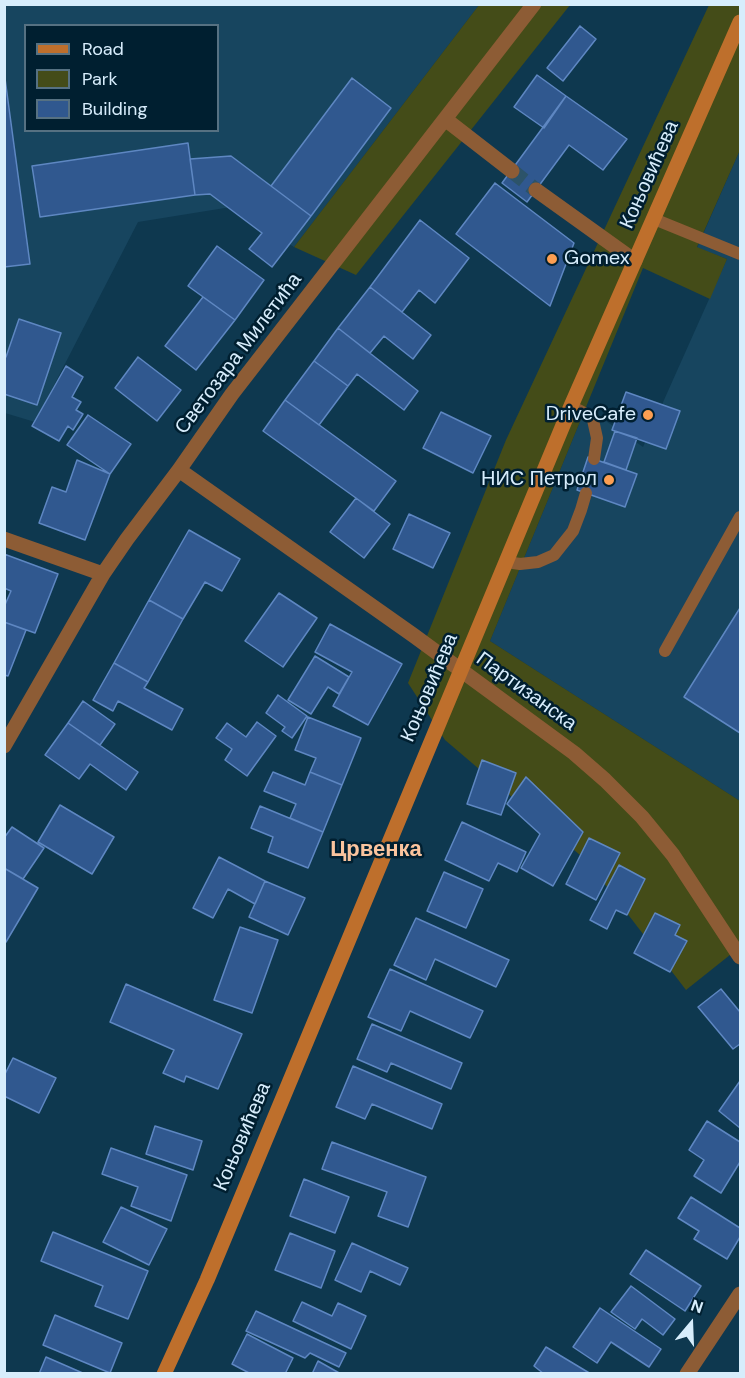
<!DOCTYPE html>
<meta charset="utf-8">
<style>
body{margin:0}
#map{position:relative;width:745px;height:1378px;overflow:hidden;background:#0e384f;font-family:"DM Sans",sans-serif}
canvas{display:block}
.frame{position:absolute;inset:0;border:6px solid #d7edfc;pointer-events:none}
.legend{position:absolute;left:24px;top:24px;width:195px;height:108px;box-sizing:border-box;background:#001f30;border:2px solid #567182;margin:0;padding:8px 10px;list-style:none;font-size:18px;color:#d7edfc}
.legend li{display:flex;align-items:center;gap:12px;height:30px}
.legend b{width:30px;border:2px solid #567182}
.north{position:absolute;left:661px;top:1294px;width:60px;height:60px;-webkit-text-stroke:4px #001f30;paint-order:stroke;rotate:19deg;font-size:16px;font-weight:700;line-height:24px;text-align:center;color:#d7edfc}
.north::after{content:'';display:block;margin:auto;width:21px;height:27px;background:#d7edfc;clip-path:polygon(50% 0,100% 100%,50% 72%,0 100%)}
</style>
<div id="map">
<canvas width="745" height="1378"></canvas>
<div class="frame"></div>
<ul class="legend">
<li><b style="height:8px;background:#be6f2c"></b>Road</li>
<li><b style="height:16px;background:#444c18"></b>Park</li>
<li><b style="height:16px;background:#30588f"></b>Building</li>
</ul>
<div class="north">N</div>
</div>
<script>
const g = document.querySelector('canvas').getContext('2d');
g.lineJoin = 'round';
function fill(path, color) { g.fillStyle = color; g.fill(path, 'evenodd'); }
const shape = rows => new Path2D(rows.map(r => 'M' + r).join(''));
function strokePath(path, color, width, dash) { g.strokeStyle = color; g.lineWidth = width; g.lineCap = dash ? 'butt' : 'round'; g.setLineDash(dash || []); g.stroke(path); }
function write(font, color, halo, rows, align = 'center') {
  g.font = font + ' "DM Sans",sans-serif'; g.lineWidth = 5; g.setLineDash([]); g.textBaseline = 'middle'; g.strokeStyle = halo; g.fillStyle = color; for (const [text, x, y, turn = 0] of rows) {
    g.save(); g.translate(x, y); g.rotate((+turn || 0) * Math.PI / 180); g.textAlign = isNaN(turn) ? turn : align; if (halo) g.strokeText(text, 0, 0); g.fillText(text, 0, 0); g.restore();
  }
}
fill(shape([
 [4,5,479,5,294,247,231,207,138,222,35,422,5,413],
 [26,26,218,26,218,130,26,130],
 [740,150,740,801,490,641,586,407,643,447,727,259,697,248]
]), '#17455f');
fill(shape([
 [479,5,570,5,356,275,294,247],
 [709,5,740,5,740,150,697,247,727,259,710,299,643,268,490,641,740,801,740,947,686,990,587,861,445,740,408,683,506,440]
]), '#444c18');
const building = shape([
 [580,26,596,39,563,81,547,68,580,26],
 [4,71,30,264,4,267,4,71],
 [537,75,566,96,544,128,514,107,537,75],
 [352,78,391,108,311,216,271,186,352,78],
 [566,96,627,139,603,170,569,145,527,202,502,183,566,96],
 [188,143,195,195,40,217,32,166,188,143],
 [231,156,311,216,272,267,249,249,262,233,210,194,195,195,190,159,231,156],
 [495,183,574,243,550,306,456,234,495,183],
 [420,220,469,258,435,303,419,290,402,312,370,287,420,220],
 [217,246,264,280,235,320,188,286,217,246],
 [370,287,431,335,413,359,384,336,370,353,338,328,370,287],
 [203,297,235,320,196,370,165,346,203,297],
 [19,319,61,333,37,405,4,394,4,356,6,357,19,319],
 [338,328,418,391,404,410,357,374,348,386,314,361,338,328],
 [138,357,181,390,157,421,115,388,138,357],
 [314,361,348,386,319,425,285,400,314,361],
 [66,366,83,377,72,397,81,402,76,410,83,414,73,430,68,426,59,441,32,426,66,366],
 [626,392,680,411,666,449,612,430,626,392],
 [285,400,396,481,374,511,263,431,285,400],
 [441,412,491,436,473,473,423,448,441,412],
 [88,415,131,444,110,474,67,445,88,415],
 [615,431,637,438,626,470,604,462,615,431],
 [588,457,637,474,625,507,577,490,588,457],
 [77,460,110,474,85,540,39,523,52,487,66,492,77,460],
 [356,498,390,524,364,558,330,532,356,498],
 [409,514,450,533,433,568,393,549,409,514],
 [189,530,240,559,222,591,205,582,183,619,149,600,189,530],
 [4,554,58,574,35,633,4,622,4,607,11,591,4,588,4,554],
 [279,593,317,618,283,667,245,641,279,593],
 [149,600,183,619,148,682,114,663,149,600],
 [740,608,740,733,684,697,740,608],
 [4,622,26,630,8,676,4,675,4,622],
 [330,624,402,664,368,725,333,706,352,672,315,652,330,624],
 [315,656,349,677,339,694,328,687,311,714,288,700,315,656],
 [114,663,148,682,144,688,183,709,172,730,118,701,113,711,93,700,114,663],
 [278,695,307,716,292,738,282,731,285,727,266,713,278,695],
 [83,701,115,724,100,745,68,723,83,701],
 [308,717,361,738,342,785,310,772,316,758,295,750,308,717],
 [257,722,276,736,247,776,225,760,232,749,216,738,227,723,246,737,257,722],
 [68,723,138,772,126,790,90,764,79,779,45,755,68,723],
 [482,760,516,773,501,815,467,804,482,760],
 [273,772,305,785,310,772,342,785,323,832,290,818,296,804,264,791,273,772],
 [526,777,583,832,553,886,521,868,540,834,507,804,526,777],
 [60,805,114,837,92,874,38,842,60,805],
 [260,806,323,832,308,868,268,852,273,837,251,828,260,806],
 [462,822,526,852,517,872,498,863,489,881,445,860,462,822],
 [12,827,44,848,23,879,4,868,4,838,12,827],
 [589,838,620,853,596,900,566,884,589,838],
 [219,857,265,881,255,904,228,889,213,918,193,908,219,857],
 [619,865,645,879,627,915,616,910,607,929,590,920,619,865],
 [4,868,38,888,6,942,4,941,4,868],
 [444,872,483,889,466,928,427,911,444,872],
 [265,881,305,898,288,935,249,917,265,881],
 [655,913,680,925,675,935,687,941,670,972,634,953,655,913],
 [416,918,509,960,496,987,435,959,426,980,394,965,416,918],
 [240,927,278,940,252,1013,214,1000,240,927],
 [390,969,483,1011,470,1038,410,1011,401,1031,368,1017,390,969],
 [126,984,242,1034,218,1089,186,1076,184,1082,163,1073,174,1050,110,1022,126,984],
 [721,989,740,1012,740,1044,733,1049,698,1007,721,989],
 [372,1024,462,1063,451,1089,391,1063,387,1072,357,1059,372,1024],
 [13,1058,56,1078,39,1113,4,1096,4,1076,13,1058],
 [353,1066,442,1104,432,1129,372,1104,365,1119,336,1107,353,1066],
 [740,1081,740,1128,719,1111,740,1081],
 [707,1121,740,1142,740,1162,721,1193,694,1176,704,1160,689,1150,707,1121],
 [155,1126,202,1141,193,1170,146,1154,155,1126],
 [332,1142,426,1177,408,1227,378,1216,387,1192,322,1169,332,1142],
 [111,1148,187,1175,171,1221,131,1206,138,1187,102,1174,111,1148],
 [304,1179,349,1197,335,1233,290,1216,304,1179],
 [691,1197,740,1228,740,1237,727,1259,694,1239,699,1231,678,1218,691,1197],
 [121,1207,167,1229,149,1265,103,1242,121,1207],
 [53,1232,148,1271,128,1319,95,1306,103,1286,41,1261,53,1232],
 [290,1233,335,1251,321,1288,275,1270,290,1233],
 [352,1243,408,1268,400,1285,370,1271,361,1292,335,1280,352,1243],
 [646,1250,701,1286,685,1311,630,1274,646,1250],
 [631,1286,675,1319,663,1335,642,1319,635,1329,611,1312,631,1286],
 [302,1302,332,1316,338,1303,366,1316,351,1349,293,1321,302,1302],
 [600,1308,661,1349,649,1367,611,1342,597,1363,573,1347,600,1308],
 [256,1311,346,1353,339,1367,310,1353,305,1358,246,1331,256,1311],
 [55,1315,122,1343,110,1373,43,1345,55,1315],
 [247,1334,293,1358,285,1374,251,1374,232,1364,247,1334],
 [546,1347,591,1374,544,1374,534,1366,546,1347],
 [46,1357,85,1374,39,1374,46,1357],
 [318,1361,341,1374,312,1374,318,1361]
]);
fill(building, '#30588f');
strokePath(building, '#5e87c2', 1.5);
strokePath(shape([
 [512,171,536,190]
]), '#2c5369', 15, [15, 8]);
strokePath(shape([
 [654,219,740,254],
 [571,406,590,416,593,420,597,438,594,459],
 [507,562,520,564,538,562,554,555,573,531,581,510,586,493],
 [665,651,740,517]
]), '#8d5c35', 12);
strokePath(shape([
 [445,119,512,171],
 [536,190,635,261],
 [179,470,413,635,574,753,605,780,642,817,673,855,740,957],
 [4,539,103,574],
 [4,746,103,574,127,539,179,470,232,394,534,4],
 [687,1374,740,1294]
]), '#8d5c35', 15);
strokePath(shape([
 [164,1374,207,1280,571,406,740,22]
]), '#be6f2c', 15);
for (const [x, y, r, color] of [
 [552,259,6,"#fc9e52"],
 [648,415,6,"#fc9e52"],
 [609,480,6,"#fc9e52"]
]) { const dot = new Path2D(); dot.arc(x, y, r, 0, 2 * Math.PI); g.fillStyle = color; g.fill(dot); strokePath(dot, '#001f30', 2); }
write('20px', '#d7edfc', '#001f30', [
 ["Коњовићева",650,175,-66],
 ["Светозара Милетића",239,354,-53],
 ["Коњовићева",430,688,-67],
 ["Партизанска",526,692,36],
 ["Коњовићева",243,1137,-67]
]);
write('20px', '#d7edfc', '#001f30', [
 ["Gomex",564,259,"left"],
 ["DriveCafe",636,415],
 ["НИС Петрол",597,480]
], 'right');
write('bold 22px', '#fac49e', '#001f30', [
 ["Црвенка",376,850]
]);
</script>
